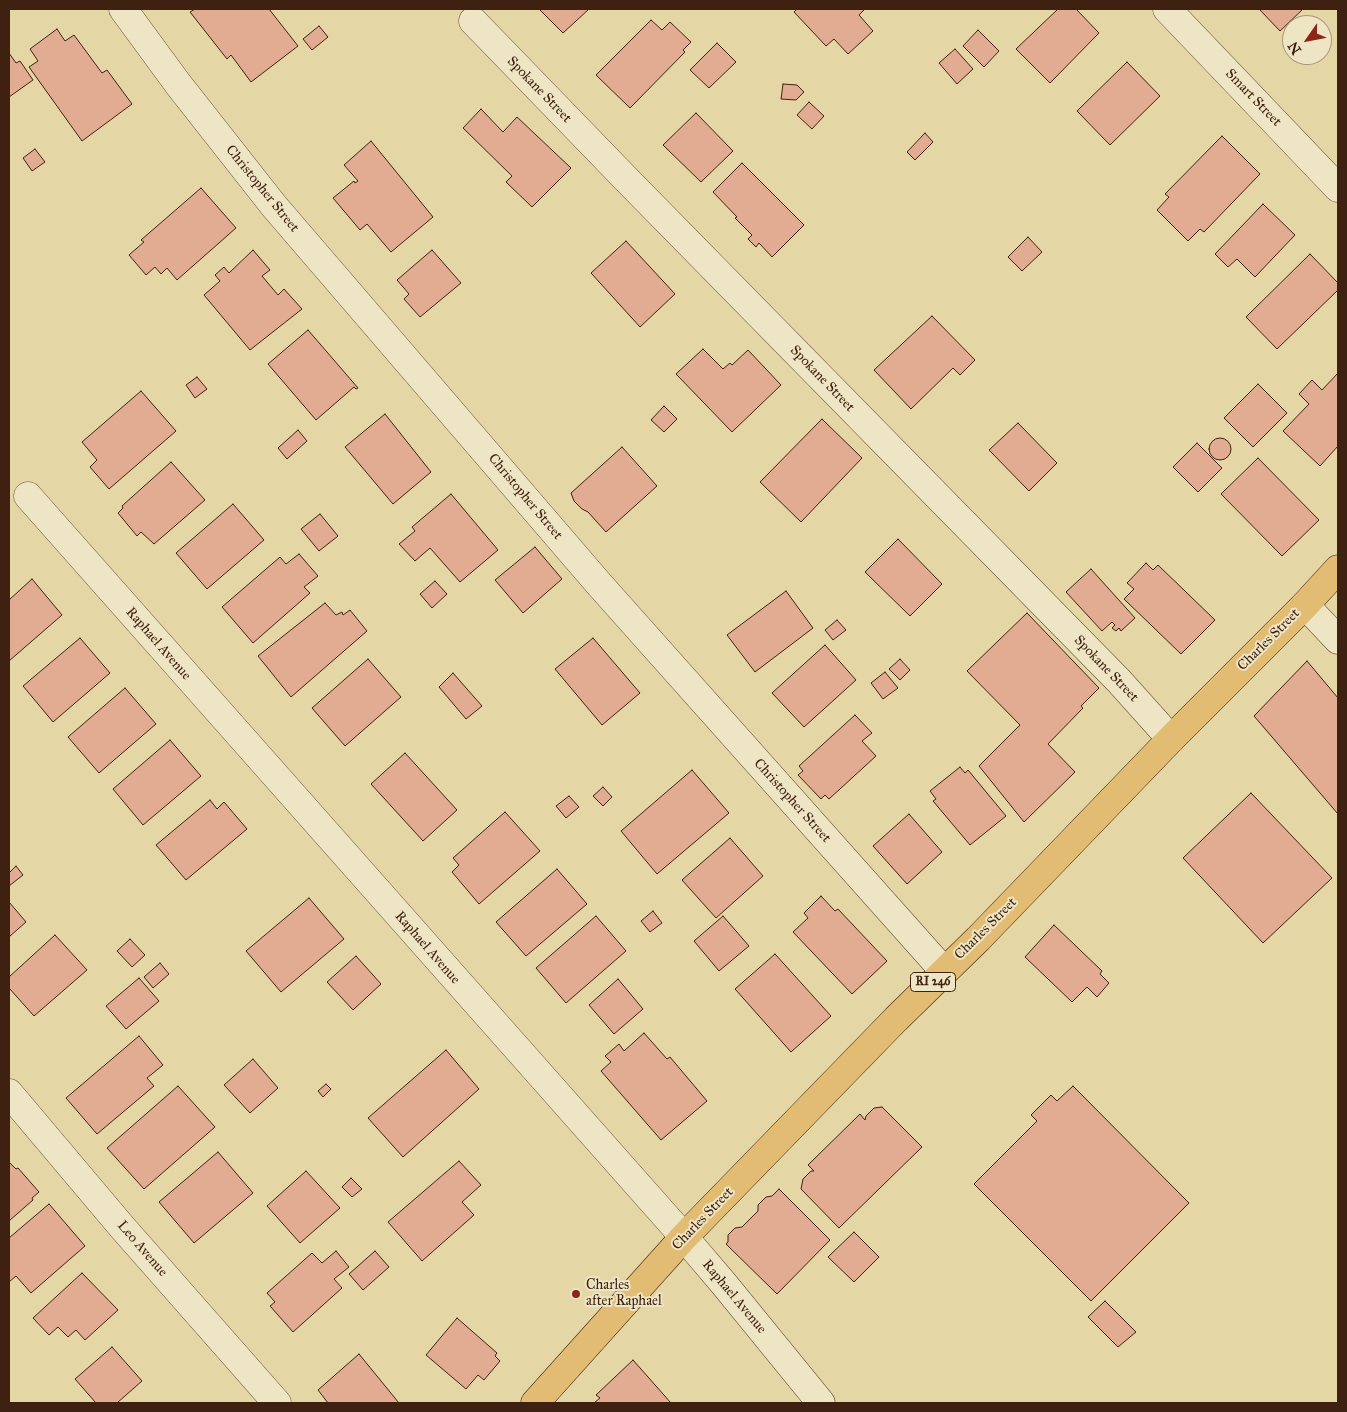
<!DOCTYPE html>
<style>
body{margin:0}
#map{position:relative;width:1347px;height:1412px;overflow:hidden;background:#e5d7a5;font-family:"IM FELL Great Primer",serif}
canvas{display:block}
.frame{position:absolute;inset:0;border:10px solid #3f2111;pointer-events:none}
.north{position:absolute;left:1282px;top:15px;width:50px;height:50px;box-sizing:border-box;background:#eee5c4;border:1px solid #a8977c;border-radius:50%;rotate:237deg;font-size:14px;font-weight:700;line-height:20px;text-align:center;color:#3f2111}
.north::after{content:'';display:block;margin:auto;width:18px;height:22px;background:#8f2418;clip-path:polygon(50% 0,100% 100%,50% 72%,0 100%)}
</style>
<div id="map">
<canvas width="1347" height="1412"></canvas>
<div class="frame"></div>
<div class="north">N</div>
</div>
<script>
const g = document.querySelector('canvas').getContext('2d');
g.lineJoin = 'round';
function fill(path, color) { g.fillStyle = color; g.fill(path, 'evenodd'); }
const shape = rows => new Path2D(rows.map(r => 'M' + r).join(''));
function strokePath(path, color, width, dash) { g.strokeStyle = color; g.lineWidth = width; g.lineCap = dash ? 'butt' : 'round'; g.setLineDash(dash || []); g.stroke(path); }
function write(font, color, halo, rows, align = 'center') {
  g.font = font + ' "IM FELL Great Primer",serif'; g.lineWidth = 4; g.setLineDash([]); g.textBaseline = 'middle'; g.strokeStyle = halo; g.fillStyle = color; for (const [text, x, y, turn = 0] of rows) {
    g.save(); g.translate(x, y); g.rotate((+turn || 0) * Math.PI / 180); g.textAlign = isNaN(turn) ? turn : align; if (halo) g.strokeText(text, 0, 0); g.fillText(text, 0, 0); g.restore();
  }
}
const building = shape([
 [195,9,269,9,298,46,251,82,231,55,227,59,190,12,195,9],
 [539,9,589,9,563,33,539,9],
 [797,9,865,9,859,15,873,31,848,54,834,39,826,46,794,12,797,9],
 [1058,9,1076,9,1099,33,1050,83,1016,49,1058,9],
 [1259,9,1303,9,1280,31,1259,9],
 [651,20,662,30,670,22,691,42,683,50,685,52,630,108,596,75,651,20],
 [319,26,328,37,312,50,303,39,319,26],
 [57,29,65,41,74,35,102,73,107,70,132,104,82,141,29,67,38,61,30,49,57,29],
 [978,30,999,51,984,67,963,46,978,30],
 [717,43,736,62,709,88,690,70,717,43],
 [955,49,973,69,957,84,939,63,955,49],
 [9,53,16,63,20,61,33,80,9,97,9,53],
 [1127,62,1160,96,1110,145,1077,111,1127,62],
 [783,84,797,85,804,92,796,100,781,99,783,84],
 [809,102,824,116,812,129,797,115,809,102],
 [481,109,503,132,517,117,571,168,532,207,506,182,512,176,463,128,481,109],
 [696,113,733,151,701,182,663,145,696,113],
 [925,133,933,142,915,160,907,152,925,133],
 [1222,136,1260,174,1204,232,1200,229,1188,241,1157,210,1169,197,1165,194,1222,136],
 [371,141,433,217,391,252,367,224,360,230,333,198,354,181,355,183,358,181,344,165,371,141],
 [35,149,45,162,32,171,23,158,35,149],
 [742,163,804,225,772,257,759,243,756,247,748,239,752,235,735,218,737,217,713,192,742,163],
 [201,188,236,228,177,280,167,268,161,274,155,267,146,275,129,255,144,242,141,240,201,188],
 [1263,204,1295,235,1255,277,1237,259,1228,267,1215,254,1263,204],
 [1028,237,1042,252,1022,271,1008,257,1028,237],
 [626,241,675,294,640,327,591,273,626,241],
 [253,250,270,270,262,276,278,295,284,289,302,309,250,350,204,295,220,281,215,275,224,267,229,273,253,250],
 [432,250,461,283,420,317,404,299,409,294,397,280,432,250],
 [1310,254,1338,283,1338,290,1277,349,1246,317,1310,254],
 [932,316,975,360,960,375,953,368,911,409,874,370,932,316],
 [308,330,358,388,356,389,354,387,316,420,268,364,308,330],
 [703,349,723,369,730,363,732,365,748,350,781,385,732,432,676,374,703,349],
 [1338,373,1338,446,1320,466,1283,431,1309,404,1299,394,1312,380,1322,390,1338,373],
 [197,377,207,389,195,398,186,385,197,377],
 [1258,384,1287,413,1253,447,1224,418,1258,384],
 [141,391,176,431,109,489,90,467,97,460,82,442,141,391],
 [664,406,677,419,664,432,651,420,664,406],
 [385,414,431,472,393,504,345,447,385,414],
 [822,419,862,458,801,522,760,482,822,419],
 [1018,423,1057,463,1029,491,989,450,1018,423],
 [298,430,307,441,287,459,278,448,298,430],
 '1209 449a11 11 0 1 1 22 0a11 11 0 1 1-22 0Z',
 [1197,443,1222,468,1198,492,1173,467,1197,443],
 [622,447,657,486,606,532,588,512,582,509,574,501,571,493,622,447],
 [1258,458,1319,520,1282,556,1221,494,1258,458],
 [171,462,205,500,154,544,141,532,137,536,118,513,123,508,122,506,171,462],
 [451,494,498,550,460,582,430,548,415,561,399,544,415,531,412,527,451,494],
 [233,504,264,540,207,589,176,553,233,504],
 [320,514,338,536,319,551,301,529,320,514],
 [898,539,942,584,910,616,865,572,898,539],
 [535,547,562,579,523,613,495,580,535,547],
 [299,554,318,576,304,587,310,593,253,643,222,607,280,557,286,564,299,554],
 [1146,563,1153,570,1158,565,1215,620,1181,654,1124,599,1134,589,1127,583,1146,563],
 [1091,569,1135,618,1121,631,1119,628,1116,631,1112,628,1115,625,1112,622,1102,631,1066,592,1091,569],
 [32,579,62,615,9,661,9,600,32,579],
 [435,581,447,594,432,608,420,594,435,581],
 [786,591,813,628,755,672,727,635,786,591],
 [325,603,336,615,342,612,343,615,350,610,367,631,291,697,258,656,325,603],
 [1027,613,1099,688,1081,706,1083,708,1048,744,1075,772,1024,822,979,766,1020,725,967,671,1027,613],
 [837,620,846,630,833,640,825,630,837,620],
 [80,638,110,673,53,722,23,686,80,638],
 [593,638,640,693,602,725,555,669,593,638],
 [825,645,856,680,804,727,772,693,825,645],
 [368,659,401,697,345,746,312,708,368,659],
 [900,659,910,670,900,680,889,669,900,659],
 [1307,661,1338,698,1338,814,1254,716,1307,661],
 [885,672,898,688,883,699,871,683,885,672],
 [453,673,482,706,466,719,439,687,453,673],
 [125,688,156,724,99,773,68,737,125,688],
 [855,715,872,733,862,741,876,756,829,799,825,795,821,799,798,775,803,771,799,766,855,715],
 [170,740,201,776,143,825,113,789,170,740],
 [405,753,457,810,423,841,371,784,405,753],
 [960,767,965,773,968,770,1006,816,970,845,933,801,936,799,930,791,960,767],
 [692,770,729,813,657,874,621,831,692,770],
 [603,787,612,797,603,806,593,796,603,787],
 [1251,793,1332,878,1263,943,1183,858,1251,793],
 [569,796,579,807,566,818,556,806,569,796],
 [210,800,217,809,224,802,247,829,186,880,156,845,210,800],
 [505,812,540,851,479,904,452,872,459,865,453,858,505,812],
 [909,814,942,852,907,884,873,846,909,814],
 [730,838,763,876,716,918,682,880,730,838],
 [16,866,23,875,9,886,9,873,16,866],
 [557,869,587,904,526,956,496,922,557,869],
 [821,896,835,911,838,909,887,961,852,994,793,932,808,918,804,913,821,896],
 [309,898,344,939,281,992,246,951,309,898],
 [9,902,26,922,9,937,9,902],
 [653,911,662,923,650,932,641,921,653,911],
 [596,916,626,951,566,1003,536,968,596,916],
 [723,916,749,946,719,971,694,941,723,916],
 [1054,925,1102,971,1100,974,1109,983,1097,997,1087,987,1072,1002,1025,957,1054,925],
 [55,935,87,970,34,1016,9,988,9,977,55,935],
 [130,939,145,955,132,967,117,951,130,939],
 [775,954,831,1016,791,1052,735,989,775,954],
 [356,956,381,984,353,1010,327,982,356,956],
 [160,963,169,974,153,988,144,977,160,963],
 [139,978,159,1001,126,1029,106,1006,139,978],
 [618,979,643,1009,614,1034,589,1005,618,979],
 [644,1033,667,1059,670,1057,707,1101,661,1140,601,1071,611,1062,605,1056,619,1044,624,1051,644,1033],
 [139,1036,163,1065,147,1078,154,1086,97,1134,66,1098,139,1036],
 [446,1050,479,1089,403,1157,368,1118,446,1050],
 [253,1059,278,1088,250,1113,224,1085,253,1059],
 [326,1084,331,1089,323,1097,318,1091,326,1084],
 [178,1086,215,1127,144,1189,107,1148,178,1086],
 [1073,1086,1189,1203,1091,1301,974,1184,1037,1121,1031,1115,1051,1095,1057,1101,1073,1086],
 [882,1107,922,1147,839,1228,801,1189,803,1179,811,1171,814,1171,808,1165,860,1114,865,1120,866,1116,874,1108,882,1107],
 [218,1152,253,1193,194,1243,159,1202,218,1152],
 [459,1161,481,1185,462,1202,474,1215,422,1261,388,1222,459,1161],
 [9,1162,16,1169,18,1168,39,1192,32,1198,33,1200,9,1221,9,1162],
 [306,1171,340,1208,300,1243,267,1206,306,1171],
 [351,1178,362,1189,352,1197,342,1187,351,1178],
 [779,1189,830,1240,777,1294,726,1244,728,1242,728,1235,735,1228,742,1227,758,1211,758,1205,766,1197,772,1196,779,1189],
 [49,1204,85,1246,31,1293,16,1276,9,1282,9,1238,49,1204],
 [854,1232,879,1257,854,1282,828,1257,854,1232],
 [336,1251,349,1267,334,1279,342,1288,293,1332,270,1306,275,1302,267,1293,312,1253,322,1263,336,1251],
 [375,1251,389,1267,363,1290,349,1274,375,1251],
 [82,1273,118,1310,85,1340,76,1330,68,1337,58,1327,49,1335,33,1318,82,1273],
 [1105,1301,1136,1332,1118,1347,1088,1317,1105,1301],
 [457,1318,497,1353,495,1356,500,1361,484,1380,478,1375,466,1389,426,1355,457,1318],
 [112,1347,142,1381,117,1403,96,1403,75,1379,112,1347],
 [359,1354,399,1403,328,1403,318,1390,359,1354],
 [633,1360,671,1403,594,1403,600,1398,596,1395,633,1360]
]);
fill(building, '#e1ac91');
strokePath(building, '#3f2111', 1);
const minor = shape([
 [123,9,178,84,274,206,599,584,944,971],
 [1167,9,1338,188],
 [473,21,629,182,1119,681,1171,739],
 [28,496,684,1237,724,1284,821,1403],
 [1305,605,1338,640],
 [9,1093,122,1227,277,1403]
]);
const primary = shape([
 [535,1403,684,1237,896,1019,978,939,1171,739,1305,605,1338,569]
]);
strokePath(minor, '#684e36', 29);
strokePath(primary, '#3f2111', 29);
strokePath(minor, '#eee5c4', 28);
strokePath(primary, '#e2bc72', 28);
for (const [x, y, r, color] of [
 [576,1294,5,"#8f2418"]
]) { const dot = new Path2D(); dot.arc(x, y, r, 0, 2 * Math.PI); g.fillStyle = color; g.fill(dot); strokePath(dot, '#eee5c4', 2); }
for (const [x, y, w] of [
 [933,982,45]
]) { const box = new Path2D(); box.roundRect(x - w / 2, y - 9.5, w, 19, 4); g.fillStyle = '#eee5c4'; g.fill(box); strokePath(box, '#3f2111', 1); }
write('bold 12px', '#3f2111', null, [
 ["RI 246",933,982]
]);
write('14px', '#3f2111', '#eee5c4', [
 ["Spokane Street",539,90,46],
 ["Smart Street",1253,98,46],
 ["Christopher Street",262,189,51],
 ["Spokane Street",822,379,46],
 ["Christopher Street",525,497,50],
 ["Charles Street",1269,640,-45],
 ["Raphael Avenue",158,644,49],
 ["Spokane Street",1106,669,46],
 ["Christopher Street",792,801,48],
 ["Charles Street",986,929,-45],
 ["Raphael Avenue",427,948,49],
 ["Charles Street",703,1219,-46],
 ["Leo Avenue",142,1249,49],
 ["Raphael Avenue",734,1297,50]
]);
write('14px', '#3f2111', '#eee5c4', [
 ["Charles",586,1286],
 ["after Raphael",586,1302]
], 'left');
</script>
